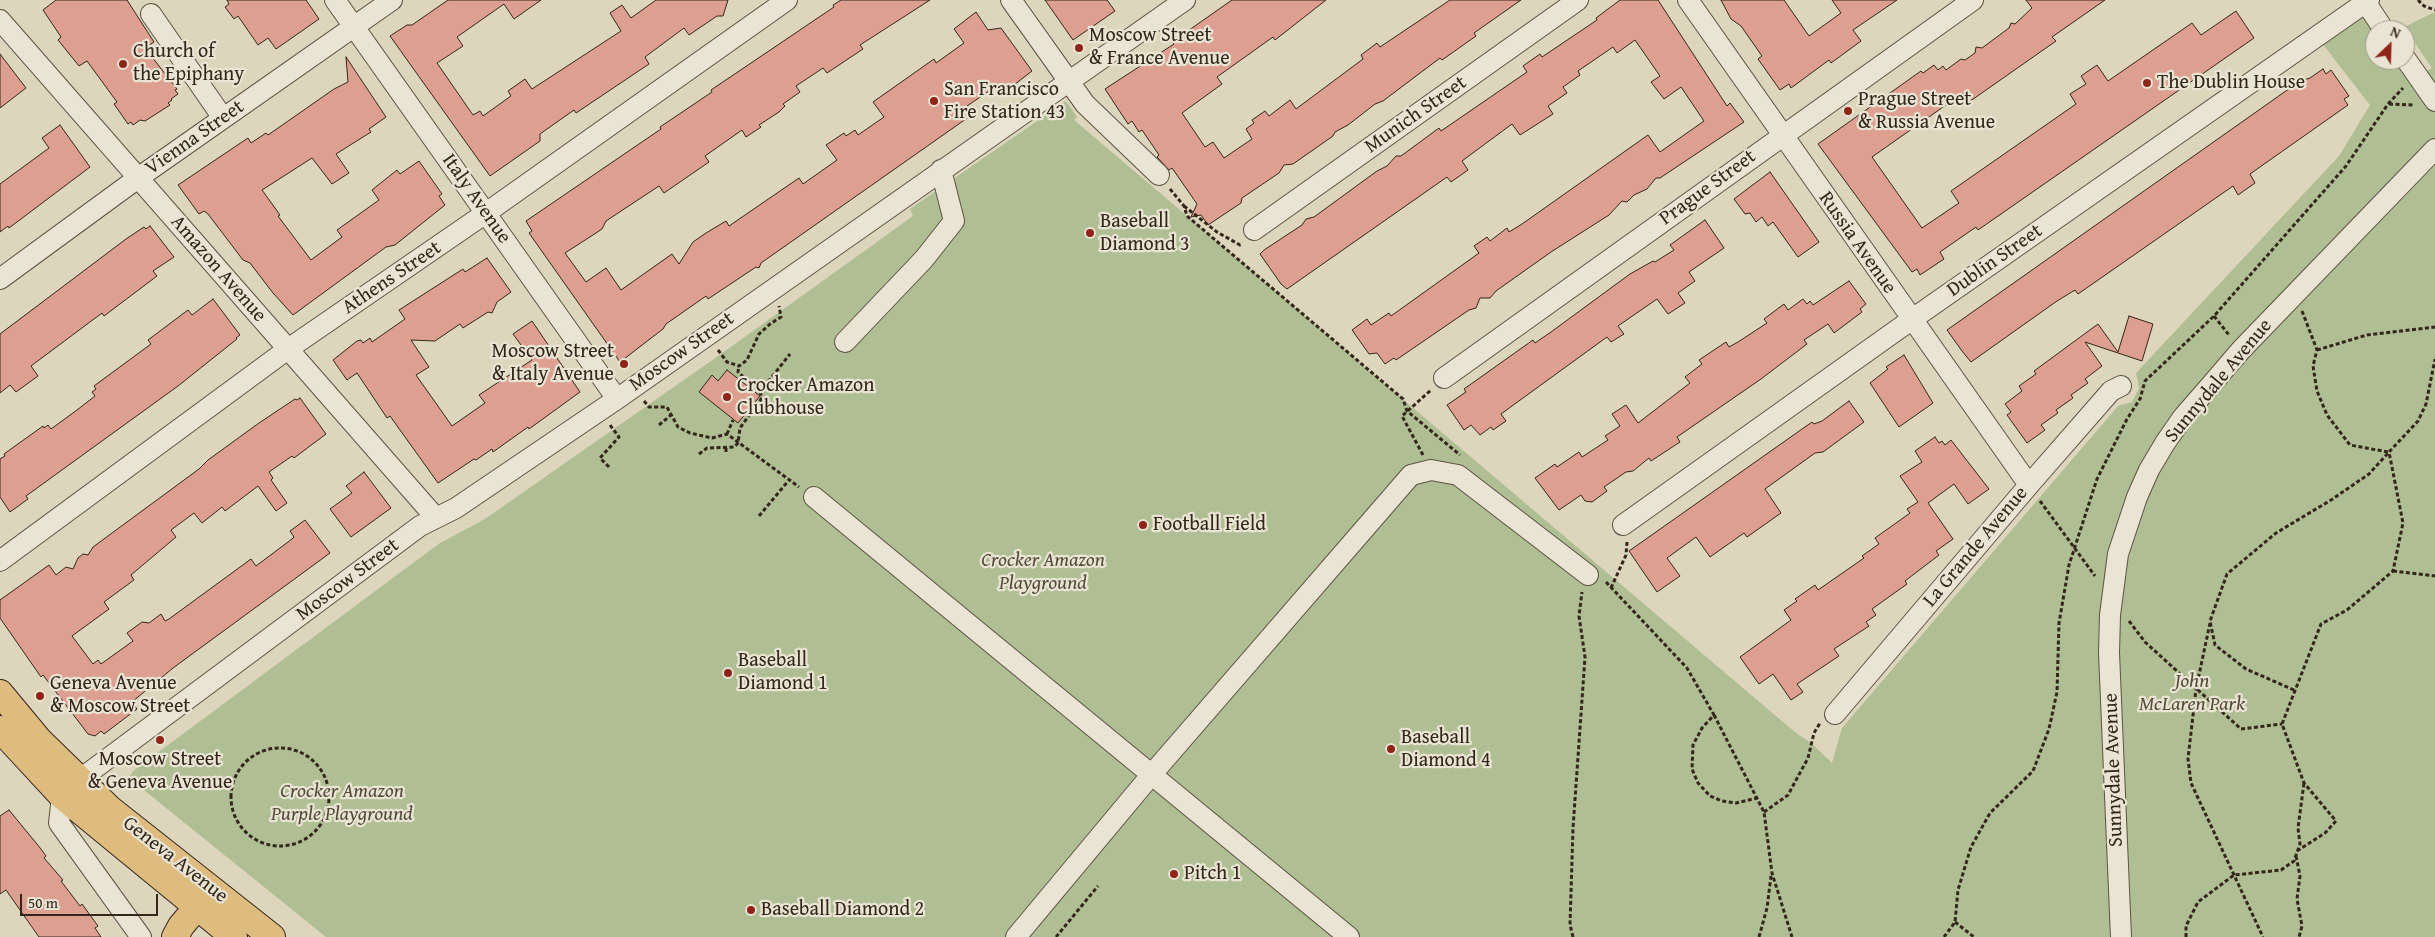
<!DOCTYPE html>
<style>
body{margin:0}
#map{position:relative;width:2435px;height:937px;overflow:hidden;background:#ddd6bd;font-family:"Gentium Book Plus",serif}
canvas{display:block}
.north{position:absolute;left:2365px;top:20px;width:50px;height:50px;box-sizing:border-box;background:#e9e4d4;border:1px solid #a1988a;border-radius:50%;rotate:24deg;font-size:14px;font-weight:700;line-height:20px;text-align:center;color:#34261a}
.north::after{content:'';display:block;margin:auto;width:18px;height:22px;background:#8f2418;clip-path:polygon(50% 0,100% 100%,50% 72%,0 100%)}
.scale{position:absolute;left:20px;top:894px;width:138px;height:22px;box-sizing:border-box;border:2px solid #34261a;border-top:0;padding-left:6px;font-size:15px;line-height:18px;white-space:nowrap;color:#34261a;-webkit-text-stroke:4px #e9e4d4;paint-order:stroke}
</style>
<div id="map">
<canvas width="2435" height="937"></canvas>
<div class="north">N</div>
<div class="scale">50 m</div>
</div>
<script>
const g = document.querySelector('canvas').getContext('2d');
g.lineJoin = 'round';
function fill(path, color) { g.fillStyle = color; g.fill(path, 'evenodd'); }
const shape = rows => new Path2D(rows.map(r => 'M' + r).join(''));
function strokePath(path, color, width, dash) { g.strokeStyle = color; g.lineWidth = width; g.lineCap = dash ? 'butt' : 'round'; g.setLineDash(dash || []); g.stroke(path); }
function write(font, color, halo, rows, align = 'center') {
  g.font = font + ' "Gentium Book Plus",serif'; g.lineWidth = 4.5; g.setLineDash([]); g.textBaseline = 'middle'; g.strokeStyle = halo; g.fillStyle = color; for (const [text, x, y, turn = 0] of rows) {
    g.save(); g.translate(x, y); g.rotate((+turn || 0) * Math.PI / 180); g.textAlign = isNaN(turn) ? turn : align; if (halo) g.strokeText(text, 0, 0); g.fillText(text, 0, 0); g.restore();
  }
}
fill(shape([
 [2365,8,2375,30,2375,60,2401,60,2413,78,2432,68,2404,27,2435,12,2435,937,326,937,129,778,133,771,440,543,485,519,721,354,913,216,910,209,1066,101,1077,117,1074,120,1796,733,1811,743,1832,763,1842,728,2118,406,2132,402,2139,388,2136,373,2339,156,2370,105,2321,42]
]), '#afbe93');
const building = shape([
 [56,0,127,0,154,42,145,48,177,89,175,90,178,94,171,99,172,100,168,103,170,105,145,121,140,120,133,125,131,122,128,124,114,104,117,102,87,61,79,66,58,40,61,37,43,10,56,0],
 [227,0,306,0,319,19,276,49,268,38,258,45,238,16,234,19,225,7,229,4,227,0],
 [448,0,541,0,514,19,504,4,457,37,463,46,437,63,473,115,480,111,483,116,511,96,508,91,525,79,532,89,621,31,610,13,622,5,631,18,656,0,728,0,723,16,717,16,689,35,684,28,645,57,649,64,576,113,574,110,540,134,540,141,490,176,390,36,407,25,412,25,448,0],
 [841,0,930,0,860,45,863,49,827,73,823,68,796,86,800,92,783,104,785,106,779,112,759,125,761,127,746,137,742,130,705,156,709,162,664,193,659,186,606,221,602,229,596,233,565,253,586,282,606,268,621,290,672,254,679,264,693,242,706,233,726,221,729,226,799,178,803,184,837,160,826,145,844,133,846,136,855,130,858,135,884,117,873,102,934,59,936,63,964,43,954,29,976,12,988,30,1001,28,1032,71,1001,95,995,87,967,106,973,114,761,263,759,268,756,267,708,299,706,296,666,324,663,329,620,362,529,233,532,231,526,221,661,129,660,127,712,92,711,90,834,7,833,5,841,0],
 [1045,0,1107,0,1115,11,1073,40,1045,0],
 [1232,0,1326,0,1275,40,1273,37,1217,77,1222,84,1182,113,1205,147,1213,142,1224,158,1252,139,1246,129,1254,123,1252,120,1265,111,1269,116,1290,100,1296,109,1363,59,1361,55,1377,43,1380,47,1450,0,1521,0,1474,33,1476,36,1442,60,1440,58,1383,101,1375,104,1348,125,1335,132,1333,136,1293,164,1284,165,1279,173,1242,198,1241,203,1208,225,1201,215,1191,217,1197,204,1172,168,1169,170,1157,157,1159,155,1142,130,1139,132,1132,121,1128,124,1105,89,1174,44,1172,42,1232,0],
 [1620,0,1658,0,1727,106,1730,103,1744,122,1660,178,1656,178,1647,189,1634,195,1627,202,1622,201,1609,215,1551,252,1496,291,1490,298,1480,298,1476,308,1469,310,1396,360,1394,358,1385,364,1377,353,1369,354,1352,330,1367,319,1371,325,1389,313,1391,316,1479,253,1474,246,1487,237,1490,241,1507,228,1509,232,1522,224,1648,135,1660,152,1704,121,1681,87,1664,99,1651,82,1660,76,1635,40,1617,53,1613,47,1578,71,1580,75,1563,87,1567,93,1548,106,1553,114,1520,135,1512,124,1462,161,1468,170,1451,182,1447,177,1287,289,1281,284,1260,254,1264,250,1302,225,1306,219,1314,217,1377,171,1387,166,1396,156,1401,156,1439,128,1441,131,1527,72,1523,66,1540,54,1542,57,1597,20,1596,18,1620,0],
 [1721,0,1784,0,1809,36,1841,13,1832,0,1897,0,1853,30,1861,41,1831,63,1829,60,1791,88,1789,84,1780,90,1758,59,1762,56,1741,26,1731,19,1721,0],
 [2026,0,2105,0,2052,37,2056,41,1969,102,1963,93,1872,157,1922,228,1959,203,1951,191,2076,104,2070,94,2086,84,2081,76,2097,65,2108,81,2192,23,2201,35,2236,11,2254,38,1978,230,1976,227,1940,252,1944,259,1920,275,1917,269,1912,272,1818,144,1921,71,1923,73,1934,65,1938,70,1943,66,1946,70,1961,59,1965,60,1975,53,1976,47,1982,48,2009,28,2011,23,2015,24,2032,8,2026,0],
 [0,54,26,88,0,108,0,54],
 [346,57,386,117,369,129,371,132,336,154,349,173,332,184,312,158,262,190,280,215,278,216,311,260,342,237,337,230,379,200,372,190,397,170,400,174,419,161,442,194,439,196,445,205,395,245,386,247,293,315,273,293,250,263,243,260,208,214,204,211,199,214,178,185,248,138,251,143,266,133,268,135,334,89,348,82,346,57],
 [2323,69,2326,74,2331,70,2349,96,2344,99,2348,105,2250,174,2255,183,2238,195,2233,186,2078,294,2075,290,2057,301,1971,362,1962,351,1947,330,2300,81,2310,78,2323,69],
 [60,125,90,167,9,228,8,226,0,232,0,184,49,148,42,138,60,125],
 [1770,172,1819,242,1798,257,1773,222,1768,226,1762,217,1756,222,1750,213,1745,214,1734,199,1770,172],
 [1705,220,1724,248,1689,272,1695,281,1678,293,1685,303,1668,314,1657,299,1618,326,1624,334,1611,342,1607,337,1501,414,1506,421,1493,430,1491,427,1480,435,1471,425,1464,430,1447,405,1466,392,1464,389,1533,340,1535,343,1551,332,1630,274,1653,261,1655,262,1674,250,1670,245,1705,220],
 [150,226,174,257,153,271,157,276,104,316,102,313,31,366,38,376,16,392,10,385,0,393,0,334,126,239,144,227,146,229,150,226],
 [487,258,511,292,497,302,492,313,488,312,463,328,460,324,435,341,411,340,429,367,416,375,452,426,485,403,479,395,532,360,513,334,532,321,580,392,529,429,528,427,493,452,492,449,476,460,474,459,438,483,390,416,387,418,357,373,347,380,333,360,357,341,361,340,363,343,370,338,372,342,405,319,399,310,463,269,465,272,487,258],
 [1849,281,1866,304,1860,309,1862,312,1834,333,1828,324,1804,340,1807,344,1761,379,1677,437,1680,442,1651,461,1649,458,1633,471,1626,472,1604,487,1607,491,1592,502,1585,501,1581,495,1559,510,1535,478,1555,464,1557,467,1579,452,1582,457,1608,440,1605,436,1620,426,1612,414,1626,405,1638,423,1690,383,1685,377,1702,364,1699,360,1726,342,1729,347,1738,342,1767,323,1764,319,1784,304,1788,310,1803,299,1807,304,1810,301,1813,305,1849,281],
 [213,299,240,335,236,338,237,339,178,386,26,496,28,499,10,512,0,497,0,459,5,456,4,454,43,426,44,428,48,425,51,429,77,410,95,396,92,392,96,389,94,386,151,344,148,340,188,310,192,315,213,299],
 [2129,316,2153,324,2142,361,2085,342,2102,366,2085,379,2088,383,2071,395,2073,398,2056,410,2058,413,2041,425,2045,430,2027,443,2007,415,2011,412,2005,404,2022,391,2019,386,2036,374,2034,371,2098,324,2118,352,2129,316],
 [1904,355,1933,403,1899,427,1870,383,1888,369,1886,367,1904,355],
 [727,370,760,396,738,423,699,392,712,375,718,381,727,370],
 [300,398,326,434,294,458,292,456,269,472,273,478,271,480,287,503,276,511,258,486,225,511,222,507,202,523,194,513,171,530,176,537,131,575,134,580,104,602,109,609,72,636,93,664,98,660,101,664,133,641,127,633,142,622,149,623,161,614,165,621,169,619,251,559,256,566,292,539,294,537,290,531,305,520,330,553,173,668,132,702,137,709,104,734,101,731,95,736,88,734,43,675,41,677,0,618,0,600,49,565,56,575,66,567,73,569,78,558,83,554,88,555,93,547,199,469,208,460,259,423,295,399,297,400,300,398],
 [1849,401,1864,422,1823,452,1815,453,1765,489,1781,513,1747,537,1744,533,1710,557,1696,537,1667,558,1680,576,1657,592,1629,551,1812,422,1814,424,1822,421,1849,401],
 [1935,437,1939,443,1942,441,1945,445,1951,440,1989,489,1968,504,1954,484,1928,503,1953,539,1936,551,1939,555,1905,581,1907,584,1872,609,1876,615,1866,622,1869,626,1834,649,1839,656,1797,684,1803,692,1791,700,1773,674,1759,684,1740,657,1791,620,1784,610,1797,601,1795,599,1815,585,1818,590,1864,558,1862,556,1879,544,1875,538,1910,513,1907,509,1918,502,1900,476,1922,462,1915,451,1935,437],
 [364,472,391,508,351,537,330,509,352,493,346,486,364,472],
 [9,810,41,849,46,856,44,858,63,880,61,881,80,906,82,904,98,926,95,928,101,937,39,937,6,890,0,894,0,816,9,810]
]);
fill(building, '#dc9f90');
strokePath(building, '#34261a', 1);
const minor = shape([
 [335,0,617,399],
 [1011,0,1085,104,1159,175],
 [1688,0,2029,485],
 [2364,0,2384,30],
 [151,14,223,118],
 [0,20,436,518],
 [2405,58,2435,101],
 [1254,230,1578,0],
 [0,279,138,178,392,0],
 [845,342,924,259,954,221,941,170],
 [1444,378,1973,0],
 [814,497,1349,937],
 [1623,525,1911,320,2369,0],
 [0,561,288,349,486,213,787,0],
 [1835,714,2029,485,2111,391,2121,386],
 [141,937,59,823,62,796,79,780,420,526,456,508,617,399,1185,0],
 [1016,937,1152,774,1411,475,1431,470,1458,475,1588,575],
 [2121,937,2109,653,2110,615,2118,554,2137,497,2149,470,2165,443,2183,417,2204,393,2241,350,2435,149]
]);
const major = shape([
 [0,693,39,740,110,809,272,937],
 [0,729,62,796,234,937],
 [175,937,181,926,197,907]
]);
strokePath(minor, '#5e5243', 22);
strokePath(major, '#34261a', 28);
strokePath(shape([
 [2418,0,2424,6,2435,10],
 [2389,104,2415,105],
 [1170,189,1184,206,1187,216,1403,399,1407,411,1460,455],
 [1184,206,1217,232,1240,245,1242,244],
 [2302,311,2317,350,2313,366,2317,391,2327,415,2350,445,2388,452],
 [2214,316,2229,335],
 [718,350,727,362,739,366,747,360,759,334,770,324,781,317,779,306],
 [2317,350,2367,335,2435,327],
 [760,392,790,354],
 [644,401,649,407,667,407,678,427,690,433,712,438,727,434,799,487],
 [659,425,671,415],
 [727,434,733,420],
 [726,452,726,447],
 [699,454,707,448,734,447,738,443,740,428,762,398,760,392,738,372,739,366],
 [1423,455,1402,416,1431,390],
 [609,467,600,458,619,437,610,425],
 [2040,501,2095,576],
 [759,516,789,480],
 [2393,571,2435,576],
 [1606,582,1687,668,1714,715,1702,728,1693,745,1692,769,1698,783,1710,796,1722,801,1736,803,1757,798],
 [1611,588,1626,555,1627,542],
 [2129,621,2145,642,2241,729,2282,724],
 [2210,623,2196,689,2188,759,2191,783,2263,937],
 [2294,690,2246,669,2215,645,2210,621,2227,574,2276,533,2331,500,2369,474,2389,452],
 [1714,715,1764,812,1772,873,1792,937],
 '231 797a49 49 0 1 1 98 0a49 49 0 1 1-98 0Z',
 [1764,812,1788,795,1808,758,1814,733,1820,723],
 [2297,851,2325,833,2336,821,2304,783,2282,724,2321,624,2347,610,2393,571,2403,523,2389,452,2418,421,2426,404,2435,359],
 [2296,856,2300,876,2297,899,2302,926,2299,937],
 [1955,922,1974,937],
 [1056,937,1098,886],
 [1573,937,1570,925,1573,828,1585,657,1579,616,1582,592],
 [1759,937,1767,908,1771,876],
 [1944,937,1955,922,1958,890,1971,847,1990,813,2033,771,2049,729,2057,692,2059,623,2069,565,2097,479,2127,419,2140,399,2145,381,2214,316,2346,166,2388,104,2403,88],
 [2186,937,2186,926,2198,902,2234,875,2281,870,2294,861,2300,844,2298,828,2304,783]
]), '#34261a', 3, [4, 2.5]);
strokePath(minor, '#e9e4d4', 20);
strokePath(major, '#debb7e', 26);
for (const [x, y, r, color] of [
 [1079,48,5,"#8f2418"],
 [123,64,5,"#8f2418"],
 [2147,83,5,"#8f2418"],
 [934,101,5,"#8f2418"],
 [1848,111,5,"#8f2418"],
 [1090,233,5,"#8f2418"],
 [624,364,5,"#8f2418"],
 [727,397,5,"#8f2418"],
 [1143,525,5,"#8f2418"],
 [728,673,5,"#8f2418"],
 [40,696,5,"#8f2418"],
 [160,740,5,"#8f2418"],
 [1391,749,5,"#8f2418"],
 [1174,874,5,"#8f2418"],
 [751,910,5,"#8f2418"]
]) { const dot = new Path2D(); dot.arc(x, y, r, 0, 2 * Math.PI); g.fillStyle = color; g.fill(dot); strokePath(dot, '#e9e4d4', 2); }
write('20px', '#34261a', '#e9e4d4', [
 ["Moscow Street",1089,36],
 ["& France Avenue",1089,59],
 ["Church of",133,52],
 ["the Epiphany",133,75],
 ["The Dublin House",2157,83],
 ["San Francisco",944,90],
 ["Fire Station 43",944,113],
 ["Prague Street",1858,100],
 ["& Russia Avenue",1858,123],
 ["Baseball",1100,222],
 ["Diamond 3",1100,245],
 ["Moscow Street",614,352,"right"],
 ["& Italy Avenue",614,375,"right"],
 ["Crocker Amazon",737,386],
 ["Clubhouse",737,409],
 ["Football Field",1153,525],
 ["Baseball",738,661],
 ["Diamond 1",738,684],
 ["Geneva Avenue",50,684],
 ["& Moscow Street",50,707],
 ["Baseball",1401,738],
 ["Diamond 4",1401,761],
 ["Moscow Street",160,760,"center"],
 ["& Geneva Avenue",160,783,"center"],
 ["Pitch 1",1184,874],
 ["Baseball Diamond 2",761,910]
], 'left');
write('20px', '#34261a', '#e9e4d4', [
 ["Munich Street",1416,115,-35],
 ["Vienna Street",195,138,-35],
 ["Prague Street",1708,188,-36],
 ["Italy Avenue",476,199,55],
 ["Russia Avenue",1857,243,55],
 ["Dublin Street",1995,261,-35],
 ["Amazon Avenue",218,269,49],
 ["Athens Street",392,278,-34],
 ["Moscow Street",682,352,-35],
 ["Sunnydale Avenue",2219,381,-50],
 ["La Grande Avenue",1976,547,-50],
 ["Moscow Street",348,580,-37],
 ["Sunnydale Avenue",2114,770,-92],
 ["Geneva Avenue",175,860,38]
]);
write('italic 20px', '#534c38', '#e9e4d4', [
 ["Crocker Amazon",1043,561],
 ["Playground",1043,584],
 ["John",2192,682],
 ["McLaren Park",2192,705],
 ["Crocker Amazon",342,792],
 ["Purple Playground",342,815]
]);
</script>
